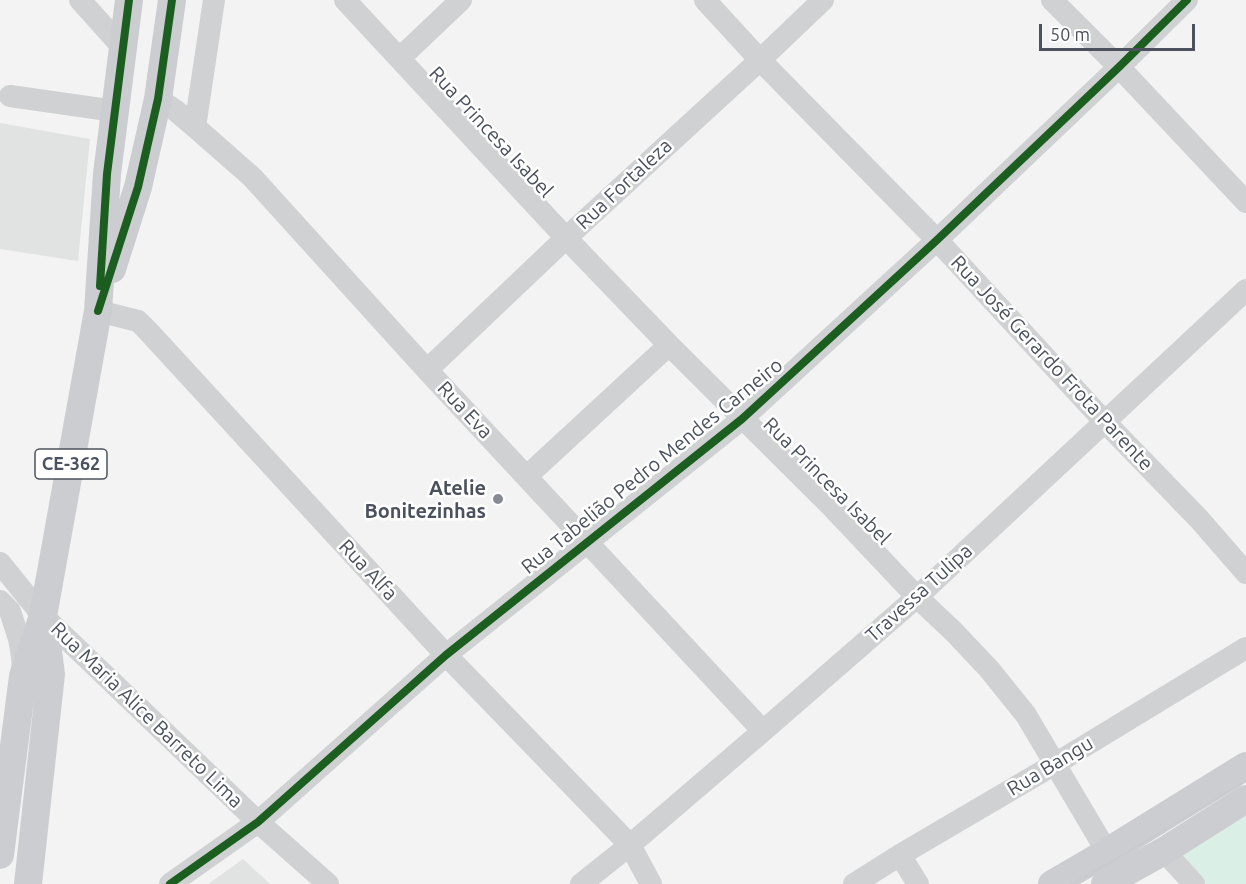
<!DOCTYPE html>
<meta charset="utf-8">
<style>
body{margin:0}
#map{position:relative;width:1246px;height:884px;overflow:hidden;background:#f3f3f3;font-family:Ubuntu,sans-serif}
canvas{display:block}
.scale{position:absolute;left:1039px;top:24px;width:156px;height:27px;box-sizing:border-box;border:3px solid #4b525e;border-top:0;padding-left:8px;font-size:18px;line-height:21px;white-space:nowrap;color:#4b525e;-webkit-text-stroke:4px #fff;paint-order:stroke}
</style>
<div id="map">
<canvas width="1246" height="884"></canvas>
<div class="scale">50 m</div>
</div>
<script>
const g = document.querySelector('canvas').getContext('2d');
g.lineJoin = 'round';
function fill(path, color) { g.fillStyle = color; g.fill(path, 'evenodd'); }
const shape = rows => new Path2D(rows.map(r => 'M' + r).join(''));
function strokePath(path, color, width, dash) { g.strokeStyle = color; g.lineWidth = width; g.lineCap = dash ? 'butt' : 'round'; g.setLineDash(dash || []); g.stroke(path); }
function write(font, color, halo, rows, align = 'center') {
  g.font = font + ' Ubuntu,sans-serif'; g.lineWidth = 5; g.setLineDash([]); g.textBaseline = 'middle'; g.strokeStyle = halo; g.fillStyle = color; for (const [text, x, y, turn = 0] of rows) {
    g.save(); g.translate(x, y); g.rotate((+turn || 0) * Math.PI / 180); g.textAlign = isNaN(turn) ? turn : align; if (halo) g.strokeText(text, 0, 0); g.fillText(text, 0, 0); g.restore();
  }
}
fill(shape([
 [0,123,90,139,78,261,0,249],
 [243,859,270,884,208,884]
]), '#e1e2e2');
fill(shape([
 [1246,812,1246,884,1199,884,1179,856]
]), '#daf0e6');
strokePath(shape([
 [80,0,123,48],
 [345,0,566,238,669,345,830,505,917,597,954,632,989,669,1026,715,1107,852],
 [705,0,760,60,937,240,1105,422,1199,519,1246,573],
 [1052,0,1119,67,1246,202],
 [400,58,461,0],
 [10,96,115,111],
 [158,99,175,110,195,127,252,177,427,370,763,731],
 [195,127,214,0],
 [98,311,138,321,148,331,446,655,630,845,651,884],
 [427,370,566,238,760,60,823,0],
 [527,476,669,345],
 [0,563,43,616,258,822,328,884],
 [0,601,10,611,19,639,22,656,23,671],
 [1164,851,1194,884],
 [900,855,918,884],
 [170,884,258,822,446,655,742,419,937,240,1119,67,1187,0],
 [581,884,630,845,763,731,917,597,1246,290],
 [854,884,900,855,1055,764,1246,648]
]), '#cfd1d3', 22);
strokePath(shape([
 [112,269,138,187,158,99,172,0],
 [0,855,23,676,43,616,98,311,107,174,129,0],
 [28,884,51,674,44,621],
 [1052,884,1107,852,1246,766],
 [1105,884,1164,851,1246,799]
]), '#cbcdd0', 28);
strokePath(shape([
 [1072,884,1111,862,1246,781]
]), '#c9cacc', 1.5);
strokePath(shape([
 [100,286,107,174,129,0],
 [98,311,138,187,158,99,172,0],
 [170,884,258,822,446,655,742,419,937,240,1119,67,1187,0]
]), '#1b5e20', 8);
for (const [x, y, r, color] of [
 [498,499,6,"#868a92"]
]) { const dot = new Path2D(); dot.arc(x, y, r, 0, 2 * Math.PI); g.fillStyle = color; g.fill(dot); strokePath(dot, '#fff', 2); }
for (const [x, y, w] of [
 [71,464,72]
]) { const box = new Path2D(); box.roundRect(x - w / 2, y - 15, w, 30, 4.5); g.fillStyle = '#fff'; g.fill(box); strokePath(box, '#4b525e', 1.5); }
write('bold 18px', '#4b525e', null, [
 ["CE-362",71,464]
]);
write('20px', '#4b525e', '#fff', [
 ["Rua Princesa Isabel",491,132,47],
 ["Rua Fortaleza",624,184,-43],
 ["Rua José Gerardo Frota Parente",1052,363,47],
 ["Rua Eva",465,410,47],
 ["Rua Tabelião Pedro Mendes Carneiro",652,466,-39],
 ["Rua Princesa Isabel",827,481,45],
 ["Rua Alfa",368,570,47],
 ["Travessa Tulipa",919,593,-42],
 ["Rua Maria Alice Barreto Lima",147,715,44],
 ["Rua Bangu",1050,766,-31]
]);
write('bold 20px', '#4b525e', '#fff', [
 ["Atelie",486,488],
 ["Bonitezinhas",486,511]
], 'right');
</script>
